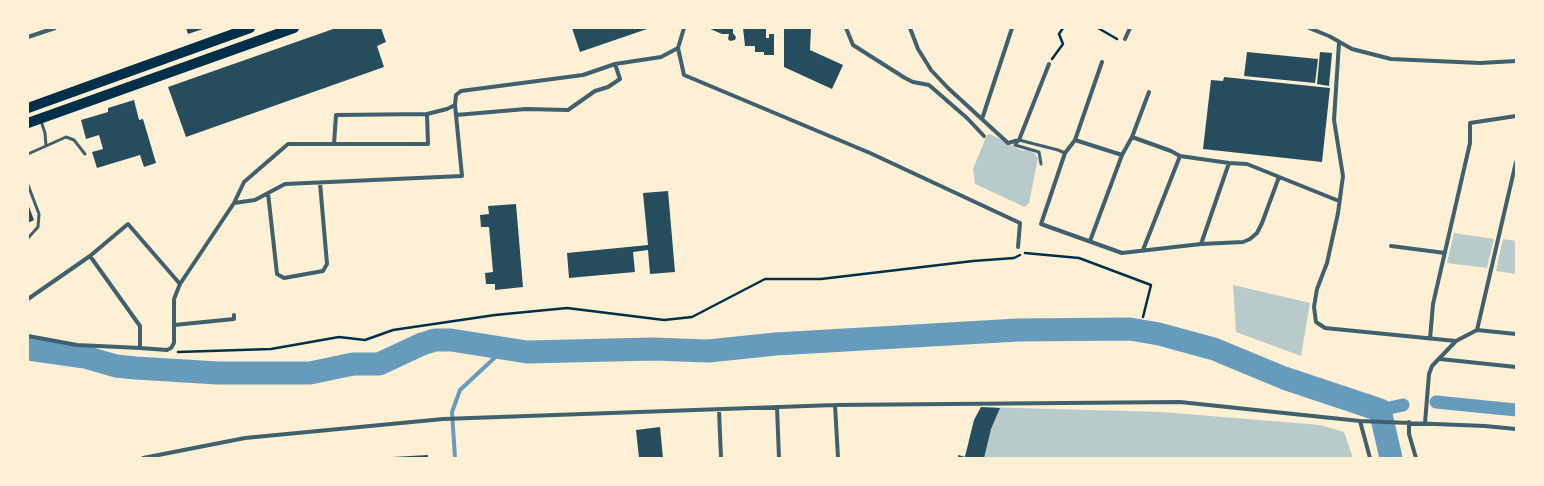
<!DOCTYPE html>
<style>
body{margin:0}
#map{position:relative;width:1544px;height:486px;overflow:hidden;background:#fdf0d5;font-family:"Titillium Web",sans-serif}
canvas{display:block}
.frame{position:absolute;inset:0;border:29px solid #fdf0d5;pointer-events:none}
</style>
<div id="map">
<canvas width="1544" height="486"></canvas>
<div class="frame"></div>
</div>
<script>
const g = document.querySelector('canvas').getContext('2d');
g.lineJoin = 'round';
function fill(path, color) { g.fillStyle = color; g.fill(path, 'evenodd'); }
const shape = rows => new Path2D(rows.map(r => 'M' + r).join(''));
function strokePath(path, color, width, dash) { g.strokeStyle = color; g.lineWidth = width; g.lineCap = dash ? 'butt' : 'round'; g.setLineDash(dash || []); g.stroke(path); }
fill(shape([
 [990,134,1023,151,1027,150,1034,153,1038,158,1029,203,1025,207,975,184,973,169,987,135],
 [1454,233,1494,239,1487,268,1447,263],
 [1503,239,1516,241,1516,274,1496,271],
 [1233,285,1310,303,1301,356,1236,332],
 [981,407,1162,412,1320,425,1344,432,1353,458,958,458,958,455,965,456,974,420]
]), '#b9caca');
strokePath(shape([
 [455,458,452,412,460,390,504,349]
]), '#669bbc', 4);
strokePath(shape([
 [1436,402,1516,410],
 [1380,410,1403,405]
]), '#669bbc', 13);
strokePath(shape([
 [28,349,85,357,116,366,136,368,217,373,310,373,353,364,379,364,422,344,435,340,451,340,527,352,653,349,708,351,776,344,1018,330,1130,329,1159,334,1214,349,1284,378,1380,410,1391,458]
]), '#669bbc', 23);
fill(shape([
 [186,28,206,28,188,34],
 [336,28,381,28,386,42,377,46,384,67,186,137,168,87],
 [572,28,650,28,580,52],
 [708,28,733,28,733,33,736,37,735,40,730,41,728,39,729,34,722,34],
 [743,28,766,28,766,38,769,38,769,34,774,34,774,55,764,55,764,52,755,52,755,46,745,46],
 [784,28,811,28,810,50,843,65,832,89,784,67],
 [1247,52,1318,59,1315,83,1244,76],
 [1320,52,1332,53,1329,86,1317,84],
 [1224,77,1330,88,1322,162,1203,149,1211,80,1223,81],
 [134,100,139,120,143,119,156,163,144,167,140,155,97,168,92,152,103,149,99,135,86,139,81,120,108,112,108,108],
 [668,191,675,272,650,274,648,250,633,252,635,272,569,278,567,253,648,245,643,193],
 [28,204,34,220,28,223],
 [516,204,523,287,495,290,495,284,486,284,485,273,493,272,489,227,481,227,480,215,489,214,488,206],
 [981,407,1000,408,991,429,984,458,958,458,958,455,965,457,974,420],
 [660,427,663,458,639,458,636,430],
 [428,455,428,458,392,458,392,457]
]), '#264d5e');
strokePath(shape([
 [1098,28,1117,39],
 [1052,59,1063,44,1059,34,1063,28],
 [1025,253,1079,258,1151,285,1143,317],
 [178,352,271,349,339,337,365,340,393,330,495,315,567,308,664,320,692,317,765,279,821,279,973,261,1014,258,1020,255]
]), '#003049', 2.5);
strokePath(shape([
 [46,146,66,137,74,140,85,154],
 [28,154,46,146,45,133,41,121],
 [1041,164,1039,152,1015,145,1019,140,1058,150,1065,153],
 [28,185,39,214,38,227,28,238]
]), '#3f606c', 3);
strokePath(shape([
 [684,28,678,48,684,75,870,153,1020,223,1018,247],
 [846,28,853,45,905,78,913,82,929,85,967,118,984,136],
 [910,28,918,49,931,70,948,88,1008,143,1019,140,1049,64],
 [1309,28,1329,36,1352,49,1391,59,1480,63,1516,61],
 [28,37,55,28],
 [1125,39,1130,28],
 [1339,43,1334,120,1343,176,1338,213,1327,263,1317,289,1314,307,1316,322,1325,328,1456,341],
 [456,115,526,109,568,110,595,91,608,87,620,79,615,64,661,57,678,48],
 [982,119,1012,28],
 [1132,137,1171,151,1180,156,1229,163],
 [1075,140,1102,62],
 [334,144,336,115,427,114],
 [1122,155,1075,140,1065,153,1041,224,1122,253,1201,244,1229,163,1247,164,1339,201],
 [268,193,277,274,284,278,323,271,327,264,320,183],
 [234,203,244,182,288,144,428,144,427,114,447,109,455,105],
 [1090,241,1122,155,1132,137,1149,92],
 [1201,244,1243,242,1250,239,1257,233,1262,223,1279,177],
 [1391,246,1445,253],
 [1143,250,1180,156],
 [28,299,90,256,128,224,180,284],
 [174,325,234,319,234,315],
 [1477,330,1516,162],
 [28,336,77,345,140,348,140,326,90,256],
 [1430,339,1433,304,1470,143,1470,123,1516,116],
 [140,348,167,350,171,348,174,343,174,299,180,284,234,203,255,200,285,184,462,176,455,105,456,95,461,91,583,75,615,64],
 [1440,359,1516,367],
 [835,405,838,458],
 [777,407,779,458],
 [719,410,721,458],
 [1360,421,1370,458],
 [1409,422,1409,434,1416,458],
 [1425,423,1429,374,1432,366,1456,341,1477,330,1516,334],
 [143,458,245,438,443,419,835,405,1180,402,1360,421,1485,426,1516,429]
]), '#3f606c', 4);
strokePath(shape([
 [28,108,250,28],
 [28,123,294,28]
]), '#003049', 10);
</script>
